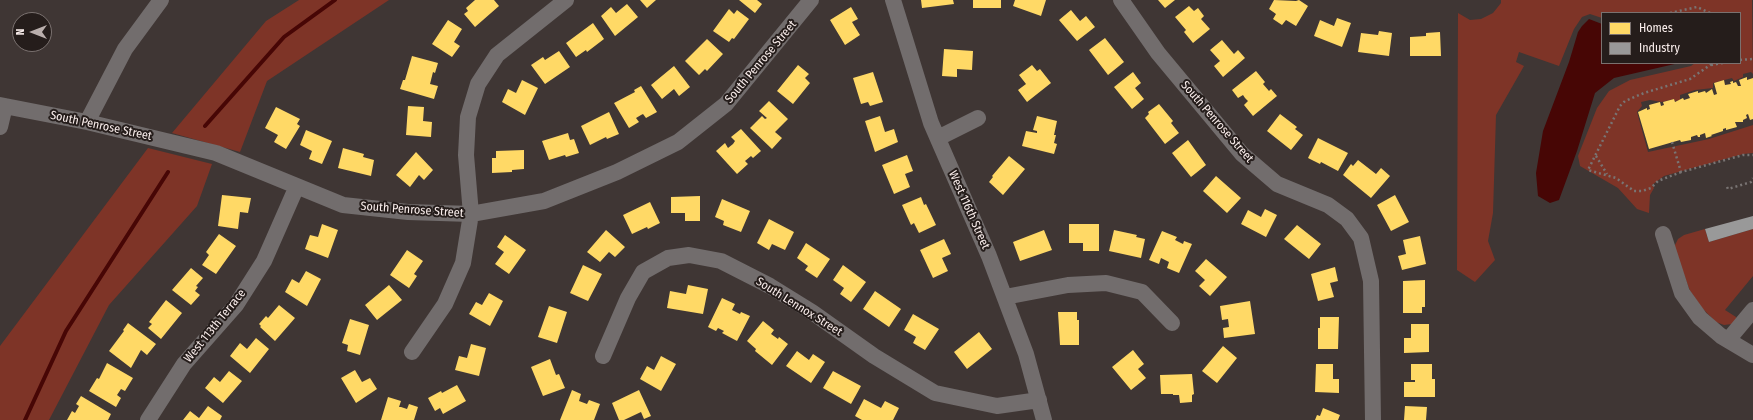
<!DOCTYPE html>
<style>
body{margin:0}
#map{position:relative;width:1753px;height:420px;overflow:hidden;background:#3f3634;font-family:"Fira Sans Condensed",sans-serif}
canvas{display:block}
.legend{position:absolute;left:1601px;top:12px;width:140px;height:52px;box-sizing:border-box;background:#251d1b;border:1px solid #7a716f;margin:0;padding:5px 7px;list-style:none;font-size:12px;color:#faeeec}
.legend li{display:flex;align-items:center;gap:8px;height:20px}
.legend b{width:20px;border:1px solid #7a716f}
.north{position:absolute;left:12px;top:12px;width:40px;height:40px;box-sizing:border-box;background:#251d1b;border:1px solid #7a716f;border-radius:50%;rotate:270deg;font-size:11px;font-weight:700;line-height:16px;text-align:center;color:#faeeec}
.north::after{content:'';display:block;margin:auto;width:14px;height:18px;background:#b9aeac;clip-path:polygon(50% 0,100% 100%,50% 72%,0 100%)}
</style>
<div id="map">
<canvas width="1753" height="420"></canvas>
<ul class="legend">
<li><b style="height:11px;background:#ffd966"></b>Homes</li>
<li><b style="height:11px;background:#999"></b>Industry</li>
</ul>
<div class="north">N</div>
</div>
<script>
const g = document.querySelector('canvas').getContext('2d');
g.lineJoin = 'round';
function fill(path, color) { g.fillStyle = color; g.fill(path, 'evenodd'); }
const shape = rows => new Path2D(rows.map(r => 'M' + r).join(''));
function strokePath(path, color, width, dash) { g.strokeStyle = color; g.lineWidth = width; g.lineCap = dash ? 'butt' : 'round'; g.setLineDash(dash || []); g.stroke(path); }
function write(font, color, halo, rows, align = 'center') {
  g.font = font + ' "Fira Sans Condensed",sans-serif'; g.lineWidth = 4; g.setLineDash([]); g.textBaseline = 'middle'; g.strokeStyle = halo; g.fillStyle = color; for (const [text, x, y, turn = 0] of rows) {
    g.save(); g.translate(x, y); g.rotate((+turn || 0) * Math.PI / 180); g.textAlign = isNaN(turn) ? turn : align; if (halo) g.strokeText(text, 0, 0); g.fillText(text, 0, 0); g.restore();
  }
}
fill(shape([
 [299,0,389,0,267,81,240,152,172,133,266,21],
 [1501,0,1752,0,1753,74,1751,72,1743,74,1743,77,1734,81,1732,78,1713,83,1713,88,1695,90,1680,95,1680,100,1675,101,1674,99,1662,102,1650,100,1641,102,1642,106,1637,112,1648,152,1709,139,1753,125,1753,153,1743,154,1664,176,1652,185,1654,188,1650,195,1649,213,1637,209,1618,188,1580,166,1578,156,1597,108,1609,91,1630,80,1691,66,1695,63,1740,63,1740,13,1602,13,1602,18,1590,14,1582,17,1574,29,1559,66,1519,52,1516,62,1524,66,1496,115,1493,213,1488,241,1495,260,1475,282,1457,270,1458,13,1470,20,1481,19,1493,13,1501,3],
 [148,148,212,164,197,206,109,305,49,420,0,420,0,346],
 [1705,229,1709,242,1753,229,1753,276,1725,310,1736,317,1737,320,1732,324,1724,325,1716,322,1702,308,1690,291,1675,251,1675,245,1678,239,1684,235]
]), '#7e3427');
fill(shape([
 [1589,19,1602,24,1602,63,1679,63,1614,78,1595,93,1577,151,1559,200,1550,203,1538,196,1536,173,1543,131,1569,62,1578,32,1582,26]
]), '#470605');
fill(shape([
 [475,0,494,0,499,6,475,27,464,14,468,11,466,8],
 [640,0,656,0,647,8],
 [739,0,757,0,762,4,755,13],
 [921,0,953,0,954,4,922,8],
 [973,0,1001,0,1001,8,973,8],
 [1015,0,1046,0,1041,16,1013,6],
 [1158,0,1175,0,1165,8],
 [1274,0,1296,1,1299,0,1308,6,1296,26,1286,20,1282,25,1273,19,1276,14,1269,9],
 [627,4,638,17,615,36,601,16,611,7,616,13],
 [1189,6,1194,11,1198,8,1204,16,1201,19,1210,29,1193,43,1184,32,1186,30,1175,17],
 [851,7,858,19,852,22,860,35,845,45,830,20],
 [729,9,734,14,737,10,749,19,734,39,732,38,729,42,713,31],
 [1071,10,1080,21,1086,16,1095,27,1077,41,1059,20],
 [1337,18,1351,23,1342,47,1314,36,1320,20,1334,26],
 [448,20,462,29,454,42,460,46,452,57,432,44],
 [593,23,604,39,587,52,586,50,576,57,566,43],
 [1379,31,1392,33,1389,56,1358,52,1361,33,1378,35],
 [1440,32,1441,56,1410,56,1410,37,1426,36,1426,33],
 [1105,38,1124,62,1108,75,1089,50],
 [707,39,723,54,707,71,705,69,699,75,685,61],
 [1222,40,1234,54,1238,50,1245,58,1223,77,1214,66,1220,61,1210,50],
 [944,49,973,51,972,70,957,69,957,77,942,76],
 [559,51,570,67,545,84,531,65,543,57,545,60],
 [412,56,438,63,435,73,433,72,430,84,438,86,434,99,400,89,403,80,405,80],
 [798,65,809,74,805,78,810,83,793,104,777,91],
 [1032,65,1037,71,1040,69,1051,83,1027,102,1018,90,1026,84,1019,75],
 [674,66,690,87,679,96,674,89,662,99,651,85],
 [1256,71,1265,82,1263,84,1269,91,1271,89,1277,96,1253,116,1244,105,1248,101,1245,98,1243,95,1238,98,1232,90],
 [873,72,883,102,870,106,868,102,861,104,853,78],
 [1133,72,1141,83,1135,88,1144,99,1132,109,1114,87],
 [1747,77,1747,80,1753,78,1753,119,1750,120,1748,114,1746,115,1747,118,1743,120,1743,122,1735,122,1737,127,1726,130,1726,128,1723,129,1723,131,1711,135,1712,136,1706,138,1705,133,1700,135,1700,137,1698,137,1697,135,1691,137,1691,140,1681,142,1680,140,1649,149,1638,112,1647,108,1647,110,1650,109,1649,105,1660,102,1661,106,1664,105,1663,102,1674,99,1675,102,1683,98,1684,100,1690,98,1688,94,1698,91,1698,93,1705,91,1706,93,1712,89,1714,95,1717,94,1714,83,1724,80,1725,85,1731,84,1730,82,1733,81,1733,83,1736,82,1738,86,1741,86,1739,80],
 [522,80,538,88,525,115,502,102,508,89,516,93],
 [641,86,657,112,646,118,643,114,641,115,636,118,639,122,629,128,614,103,635,92,634,90],
 [769,101,788,119,775,132,782,138,772,149,750,128,762,116,765,119,767,118,759,111],
 [1159,104,1173,121,1171,123,1179,133,1165,144,1145,118,1149,114,1148,112],
 [408,106,424,107,423,121,432,122,431,137,406,135],
 [276,107,300,119,297,124,300,126,286,149,274,142,278,135,265,128],
 [609,112,619,134,607,139,606,137,590,145,581,126],
 [1280,114,1297,127,1295,129,1303,135,1291,150,1267,131],
 [880,116,885,132,894,129,898,142,875,152,865,121],
 [1037,116,1057,121,1054,135,1056,135,1054,143,1057,144,1054,154,1022,146,1026,131,1037,133,1037,131,1033,130],
 [741,129,761,151,753,158,751,156,745,161,748,164,737,174,716,151,725,143,728,148,733,144,735,141,731,137],
 [306,130,332,141,322,164,309,159,312,151,300,145],
 [568,133,570,140,574,139,579,153,566,157,565,155,549,160,542,141],
 [1318,138,1348,153,1338,171,1321,162,1320,164,1308,158],
 [1188,140,1206,165,1191,177,1172,153],
 [343,148,364,154,363,157,374,160,371,176,338,168],
 [524,150,524,169,512,170,512,172,492,173,492,158,496,158,496,151],
 [416,152,433,170,424,180,419,175,410,187,396,175],
 [907,155,913,171,905,174,910,187,894,194,882,165],
 [1009,156,1025,169,1003,195,989,182,993,177,992,176],
 [1358,160,1376,174,1381,168,1390,176,1371,198,1343,175,1351,164,1353,166],
 [1216,176,1241,198,1227,213,1203,191],
 [222,195,251,198,248,213,240,212,238,229,218,226],
 [1395,195,1409,222,1391,231,1377,205],
 [700,196,700,221,685,221,685,213,671,213,671,197],
 [921,197,924,205,926,204,936,225,919,233,914,223,911,225,902,205],
 [722,199,750,211,741,232,723,225,724,221,715,217],
 [650,202,660,223,648,229,647,227,632,234,623,215],
 [1265,209,1277,215,1266,237,1241,224,1248,210,1261,217],
 [769,219,794,232,785,250,772,244,769,250,757,243],
 [322,224,338,230,328,258,305,249,310,235,318,237],
 [1069,224,1099,224,1099,251,1083,251,1083,243,1069,243],
 [1297,225,1321,244,1309,259,1284,239],
 [606,230,625,247,615,257,609,252,600,262,587,252],
 [1044,230,1052,250,1020,261,1013,242],
 [1114,230,1137,235,1136,237,1145,239,1141,258,1109,251],
 [1162,231,1177,237,1175,240,1183,244,1184,241,1192,244,1179,273,1167,268,1169,262,1161,258,1159,264,1149,260],
 [219,234,236,246,216,274,202,265,209,255,206,252],
 [505,235,526,250,509,274,495,264,504,252,497,247],
 [1420,236,1426,264,1402,270,1398,256,1406,254,1403,240],
 [944,239,951,254,942,258,948,271,933,278,920,250],
 [806,243,830,259,817,278,805,270,808,266,797,258],
 [407,250,423,261,414,274,417,276,409,288,390,275],
 [1206,259,1227,277,1210,296,1199,286,1205,280,1195,271],
 [583,265,602,274,588,301,570,293],
 [843,265,866,282,851,302,840,294,844,288,833,280],
 [1335,267,1338,281,1330,283,1334,297,1318,301,1311,274],
 [191,268,203,278,196,286,198,287,195,291,200,295,191,305,172,290],
 [306,271,321,279,307,306,285,292,292,279,299,283],
 [1425,280,1425,307,1422,307,1422,313,1403,313,1403,281],
 [389,285,402,300,377,320,365,305],
 [688,285,708,289,703,314,667,308,670,291,686,294],
 [875,291,901,309,889,327,863,309],
 [489,293,503,301,490,326,469,314,476,302,482,305],
 [722,298,735,304,732,310,740,314,741,312,750,316,737,341,722,333,724,331,718,328,716,331,708,327],
 [166,300,182,313,161,339,148,328,152,324,149,322],
 [1250,301,1255,334,1224,338,1223,328,1229,327,1228,319,1222,320,1220,306],
 [279,305,295,318,275,341,260,327,261,326,259,324,266,316,268,318],
 [549,306,567,312,557,343,538,337],
 [1058,312,1077,312,1077,320,1079,320,1079,345,1060,345],
 [913,314,939,329,925,350,913,343,916,337,904,330],
 [1320,317,1339,317,1338,349,1318,349,1318,328,1320,328],
 [350,319,369,325,360,355,347,351,348,345,342,343],
 [763,321,774,330,771,334,778,339,779,337,788,344,772,365,755,351,756,349,747,341],
 [128,323,156,344,147,355,141,350,131,368,109,351,124,331,123,330],
 [1411,324,1429,324,1429,352,1404,353,1404,338,1411,338],
 [979,332,992,349,967,369,954,352],
 [256,338,269,349,250,373,230,356,240,343,247,349],
 [471,344,486,348,479,376,455,370,459,356,467,358],
 [1223,346,1237,358,1217,383,1202,371],
 [1133,350,1144,364,1138,369,1146,378,1131,390,1112,367],
 [797,351,809,360,813,354,825,362,811,383,786,366],
 [661,356,676,364,661,391,640,379,647,366,654,370],
 [550,359,556,375,559,374,565,388,543,396,531,367],
 [107,363,133,378,125,391,121,389,117,395,121,398,116,407,89,391,97,378,99,379],
 [1316,364,1333,364,1333,379,1339,379,1339,393,1315,392],
 [1411,364,1432,364,1432,379,1435,379,1435,397,1404,397,1404,382,1415,382,1415,380,1411,380],
 [355,370,362,382,370,378,377,389,356,403,341,378],
 [229,371,242,381,223,403,205,388,214,377,220,382],
 [833,371,861,386,851,404,823,388],
 [1192,374,1194,394,1192,395,1192,402,1180,403,1179,395,1173,395,1173,394,1161,394,1160,375],
 [457,385,466,401,443,414,440,408,435,411,428,398,441,391,442,393],
 [572,390,581,394,579,401,587,404,589,400,600,404,594,420,560,420],
 [639,390,651,416,644,419,641,412,624,420,619,420,612,403],
 [81,396,111,414,108,420,67,420,72,411,75,413,79,406,76,404],
 [388,397,401,401,399,407,401,407,407,409,409,404,418,407,414,420,381,420],
 [864,399,881,408,885,401,899,408,893,420,862,420,855,416],
 [208,406,222,416,220,420,183,420,190,411,199,418],
 [1405,406,1427,407,1426,420,1404,420],
 [1323,408,1340,415,1338,420,1315,420,1317,415,1320,416]
]), '#ffd966');
fill(shape([
 [1753,216,1753,229,1709,242,1705,229]
]), '#999');
strokePath(shape([
 [205,126,284,37,335,0],
 [25,420,66,331,168,172]
]), '#470605', 4);
strokePath(shape([
 [1670,13,1697,7,1710,13],
 [1740,60,1753,59],
 [1711,65,1723,63],
 [1672,142,1681,172,1743,155,1753,155],
 [1596,156,1607,174],
 [1681,172,1658,181,1651,188,1642,191,1634,191,1616,178,1588,170,1620,106,1625,101,1644,93,1690,79,1713,63],
 [1727,187,1728,189,1751,182,1753,178]
]), '#797473', 2.5, [2, 3]);
strokePath(shape([
 [893,0,931,123,989,256,1026,354,1044,420],
 [1121,0,1158,53,1242,154,1277,184,1328,205,1347,219,1361,238,1371,281,1373,420],
 [0,105,87,122,216,153,343,205,408,212,471,214,544,201,617,172,678,142,726,104,811,0],
 [87,122,125,49,161,0],
 [0,127,5,106],
 [938,138,978,118],
 [1663,234,1682,293,1700,318,1721,336,1753,355],
 [1005,297,1068,285,1106,283,1142,292,1172,323],
 [1728,340,1753,310],
 [412,352,445,304,463,263,471,214,466,155,468,117,478,84,497,55,566,0],
 [603,356,628,298,643,272,668,258,689,255,721,261,770,286,812,312,874,356,935,393,997,406,1039,400],
 [148,420,184,364,236,305,264,261,297,186]
]), '#726d6d', 16);
write('12px', '#faeeec', '#251d1b', [
 ["South Penrose Street",761,62,-50],
 ["South Penrose Street",1217,122,49],
 ["South Penrose Street",101,126,12],
 ["South Penrose Street",412,210,4],
 ["West 116th Street",969,210,66],
 ["South Lennox Street",799,307,32],
 ["West 113th Terrace",215,326,-51]
]);
</script>
